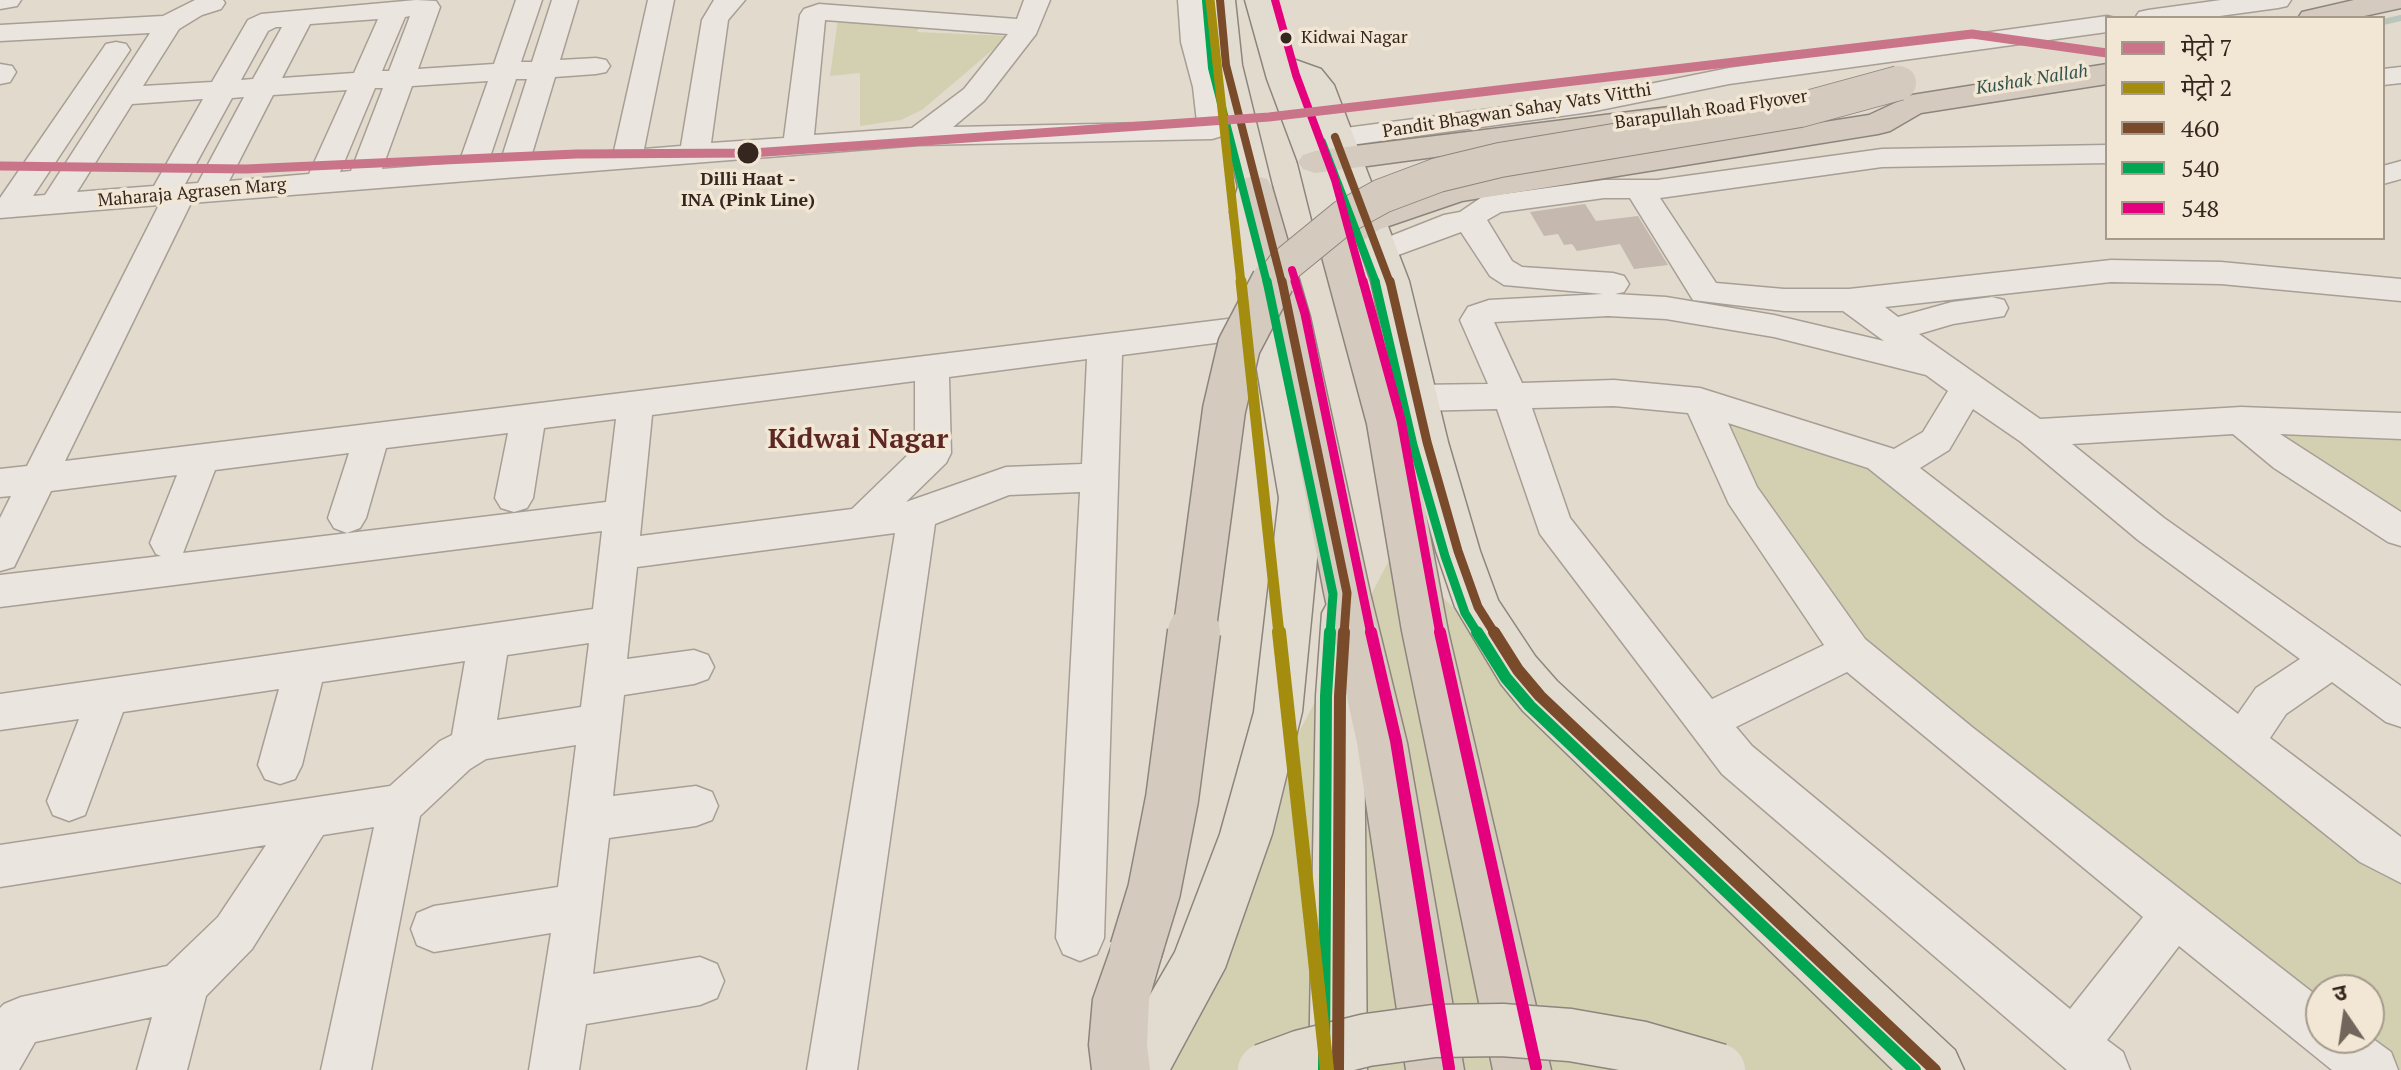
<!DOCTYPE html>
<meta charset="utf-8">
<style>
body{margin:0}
#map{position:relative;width:2401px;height:1070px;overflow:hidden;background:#e2dacd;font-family:"PT Serif","Noto Sans Devanagari",serif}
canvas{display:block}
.legend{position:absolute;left:2105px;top:16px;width:280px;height:224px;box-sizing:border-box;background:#f2e6d4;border:2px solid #a69a8c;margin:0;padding:10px 14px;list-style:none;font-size:24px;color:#35271f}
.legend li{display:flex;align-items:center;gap:16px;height:40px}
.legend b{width:40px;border:2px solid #a69a8c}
.north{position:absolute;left:2305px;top:974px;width:80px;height:80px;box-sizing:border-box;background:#f2e6d4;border:2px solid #a69a8c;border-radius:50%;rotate:347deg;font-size:22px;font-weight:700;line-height:32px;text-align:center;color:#35271f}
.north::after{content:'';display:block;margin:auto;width:28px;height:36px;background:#72665c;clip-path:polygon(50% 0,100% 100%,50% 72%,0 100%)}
</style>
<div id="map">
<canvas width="2401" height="1070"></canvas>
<ul class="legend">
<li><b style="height:10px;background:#ca7489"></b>मेट्रो 7</li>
<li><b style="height:10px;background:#a48c0e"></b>मेट्रो 2</li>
<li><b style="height:10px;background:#7a4b2a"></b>460</li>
<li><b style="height:10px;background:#00a651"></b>540</li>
<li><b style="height:10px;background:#e5007d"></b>548</li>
</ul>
<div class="north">उ</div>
</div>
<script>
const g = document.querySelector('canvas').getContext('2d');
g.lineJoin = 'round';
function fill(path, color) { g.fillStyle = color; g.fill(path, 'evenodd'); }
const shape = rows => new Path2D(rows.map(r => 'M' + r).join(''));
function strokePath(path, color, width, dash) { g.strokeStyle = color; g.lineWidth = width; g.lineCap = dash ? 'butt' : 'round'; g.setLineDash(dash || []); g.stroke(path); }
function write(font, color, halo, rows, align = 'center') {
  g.font = font + ' "PT Serif",serif'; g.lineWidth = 7; g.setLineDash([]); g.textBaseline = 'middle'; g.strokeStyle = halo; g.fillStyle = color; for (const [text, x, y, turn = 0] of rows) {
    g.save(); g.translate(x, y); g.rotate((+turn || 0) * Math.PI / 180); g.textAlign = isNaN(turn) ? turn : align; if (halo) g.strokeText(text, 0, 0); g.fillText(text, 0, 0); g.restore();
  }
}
fill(shape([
 [838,19,920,25,917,32,1009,36,922,110,901,120,860,126,860,73,830,76],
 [1709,409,1877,464,2401,873,2401,1070,2389,1070,2369,1038,2369,990,2321,990,2321,1018,1860,648,1747,492],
 [2286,425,2401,434,2401,522,2267,438],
 [1395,549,1912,1070,1106,1070,1146,1024]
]), '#d3d0b1');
strokePath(shape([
 [2383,22,2401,18]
]), '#b8c6bc', 6);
fill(shape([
 [1585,204,1596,221,1638,216,1668,265,1634,269,1620,244,1577,251,1572,244,1564,245,1558,234,1544,236,1530,212]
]), '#c5b8ae');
const minor = shape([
 [0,0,21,0,17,6,0,9,0,0],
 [195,0,223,0,225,3,221,9,202,15,179,29,143,86,212,82,248,20,261,14,416,0,436,1,440,7,418,69,494,64,516,0,542,0,521,62,532,62,552,0,578,0,560,60,596,58,606,60,610,66,606,72,596,74,555,77,531,157,614,151,648,0,674,0,644,149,681,146,702,20,714,0,745,0,728,20,711,143,784,138,800,15,804,9,819,4,1017,19,1024,0,1050,0,1036,34,984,101,953,127,1197,122,1193,87,1181,42,1178,0,1204,0,1207,42,1223,106,1238,99,1248,102,1252,108,1222,136,1212,139,919,145,191,203,65,461,1269,314,1281,317,1286,325,1281,333,1269,336,1122,355,1104,938,1097,954,1080,961,1063,954,1056,938,1080,492,1009,495,935,524,857,1070,807,1070,895,533,637,567,627,659,694,650,708,655,714,667,708,679,694,684,624,695,613,796,696,786,712,792,718,806,712,820,696,826,609,838,593,974,700,957,717,964,724,981,717,998,700,1005,586,1024,579,1070,529,1070,551,933,434,952,417,945,411,929,417,913,434,906,558,887,576,745,486,759,470,769,420,816,371,1070,321,1070,374,827,323,835,252,949,206,996,187,1070,137,1070,152,1017,35,1042,19,1070,0,1070,0,1008,4,1004,21,997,167,966,218,917,266,845,0,887,0,845,390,786,440,741,452,735,465,661,322,682,302,765,295,779,280,784,265,779,258,765,279,689,123,712,85,815,69,821,53,815,47,801,79,719,0,730,0,694,593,609,602,531,0,607,0,575,161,556,156,554,150,543,177,475,51,491,14,567,0,571,0,518,11,496,0,497,0,469,27,466,159,205,0,218,0,198,106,44,116,42,126,44,130,50,33,196,45,195,150,33,0,41,0,25,163,16,195,0],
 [410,16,389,71,382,71,405,17,410,16],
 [378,19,354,73,282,78,310,24,378,19],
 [825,20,1008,34,964,89,912,128,814,135,825,20],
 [276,27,282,27,253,79,241,80,268,31,276,27],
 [516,79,527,79,501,160,489,160,516,79],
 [488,81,459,163,382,169,412,86,488,81],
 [375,88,383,88,351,171,340,172,375,88],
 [347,90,309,174,229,181,273,95,347,90],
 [244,97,198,183,185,184,232,98,244,97],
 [203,99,154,186,77,192,132,104,203,99],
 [1087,359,1082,464,1006,467,906,502,946,463,951,453,949,377,1087,359],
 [915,381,915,448,852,509,640,536,652,415,915,381],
 [616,419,606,502,183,553,215,470,349,453,328,518,334,528,347,533,360,528,366,518,386,448,508,433,495,498,501,508,514,512,527,508,533,498,544,428,616,419],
 [589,643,581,707,497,720,507,655,589,643],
 [2221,0,2291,0,2287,6,2278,8,2205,18,2135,18,2139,12,2148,10,2221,0],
 [2107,16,2115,18,2107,18,2107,32,1729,84,1590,112,1307,151,1297,148,1292,142,1297,136,1307,133,1590,96,1729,68,2107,16],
 [0,64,12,66,16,72,10,82,0,84,0,64],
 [2401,67,2401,83,2383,85,2383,69,2401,67],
 [2107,145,2107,163,1882,167,1660,198,1716,283,1784,289,1849,289,2111,260,2221,262,2401,279,2401,301,2221,284,2111,282,1885,307,1898,317,1952,302,1992,297,2004,300,2008,308,2004,316,1953,324,1919,334,2040,419,2241,407,2401,413,2401,439,2280,434,2401,512,2401,546,2388,542,2274,468,2233,434,2072,444,2164,518,2401,686,2401,727,2386,722,2332,682,2286,714,2270,738,2401,837,2401,883,2360,862,1868,468,1728,423,1757,487,1865,639,1972,727,2321,999,2321,1038,2369,1036,2391,1052,2398,1070,2332,1070,2179,946,2107,1040,2123,1052,2130,1070,2067,1070,1722,774,1540,534,1497,409,1416,411,1404,407,1399,398,1404,389,1416,385,1488,384,1460,320,1468,307,1489,300,1603,294,1504,285,1490,276,1461,232,1379,262,1368,259,1363,252,1368,245,1444,215,1460,212,1482,197,1604,180,1657,180,1882,149,2107,145],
 [1604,198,1630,198,1693,300,1784,311,1843,311,1884,341,1774,315,1666,297,1615,294,1624,292,1629,284,1624,276,1613,273,1522,267,1512,261,1487,220,1501,212,1604,198],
 [1608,316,1666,319,1774,337,1926,375,1948,391,1923,432,1894,449,1700,388,1614,380,1522,383,1494,322,1608,316],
 [1614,406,1688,413,1729,504,1824,645,1712,699,1570,518,1532,408,1614,406],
 [1973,409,2021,442,2138,540,2300,659,2256,688,2238,714,1920,468,1949,450,1973,409],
 [1847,672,2143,917,2070,1009,1752,746,1736,727,1847,672],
 [2401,161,2401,179,2383,184,2383,166,2401,161]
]);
const major = shape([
 [1205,0,1235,0,1242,65,1272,187,1266,212,1323,498,1302,712,1272,834,1225,968,1170,1070,1109,1070,1118,1050,1175,952,1220,834,1254,712,1279,498,1230,212,1238,187,1210,65,1205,0],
 [1245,0,1275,0,1293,59,1321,69,1334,85,1409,281,1448,442,1480,551,1498,600,1535,656,1557,681,1955,1050,1964,1070,1893,1070,1523,711,1501,684,1455,607,1436,551,1406,442,1371,281,1343,200,1354,242,1349,250,1336,254,1323,250,1318,242,1298,162,1267,79,1245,0],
 [1345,594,1361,600,1368,613,1364,696,1367,1070,1309,1070,1316,696,1322,613,1329,600,1345,594]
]);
const highway = shape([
 [2354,0,2401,0,2401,8,2355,18,2298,18,2302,12,2354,0],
 [2107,64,2107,84,1921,113,1890,131,1878,134,1462,201,1380,229,1355,246,1409,424,1448,631,1551,1070,1493,1070,1402,631,1367,424,1318,242,1323,234,1354,213,1456,180,1869,115,1912,95,2107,64],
 [1669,107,1681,110,1686,117,1681,124,1315,173,1303,169,1298,162,1303,155,1315,151,1669,107],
 [1255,176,1267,179,1272,187,1310,317,1370,593,1407,743,1464,1070,1406,1070,1357,743,1324,593,1272,317,1238,187,1243,179,1255,176],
 [1136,923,1155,931,1163,950,1149,999,1147,1045,1150,1070,1092,1070,1089,1045,1093,999,1117,931,1136,923]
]);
strokePath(minor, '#a79f96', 3);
strokePath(major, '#8d857d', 3);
strokePath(highway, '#8d857d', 3);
fill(minor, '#eae5de');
fill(major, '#e2dbd0');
fill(highway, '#d5cabe');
const majorBridge = shape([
 [1264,1070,1302,1056,1367,1040,1434,1031,1502,1030,1570,1035,1639,1047,1719,1070]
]);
const highwayBridgeFar2 = shape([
 [1272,283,1284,266,1344,217,1382,196,1438,175,1500,160,1800,110,1899,83]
]);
const highwayBridgeFar1 = shape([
 [1194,634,1224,410,1239,346,1273,281]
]);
const highwayBridge = shape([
 [1136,950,1154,891,1172,799,1194,632]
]);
strokePath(majorBridge, '#8d857d', 55, []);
strokePath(highwayBridgeFar2, '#8d857d', 36, []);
strokePath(highwayBridgeFar1, '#8d857d', 45, []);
strokePath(highwayBridge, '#8d857d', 55, []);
strokePath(majorBridge, '#e2dbd0', 52);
strokePath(highwayBridgeFar2, '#d5cabe', 34);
strokePath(highwayBridgeFar1, '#d5cabe', 42);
strokePath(highwayBridge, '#d5cabe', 52);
strokePath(shape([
 [1220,0,1226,65,1282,283],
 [1335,137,1390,283]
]), '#7a4b2a', 8);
strokePath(shape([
 [1282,281,1347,593,1344,634],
 [1390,281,1427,442,1458,551,1478,607,1495,634]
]), '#7a4b2a', 9);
strokePath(shape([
 [1494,632,1518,670,1540,696,1935,1070],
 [1338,1070,1340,696,1344,632]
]), '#7a4b2a', 12);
strokePath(shape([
 [1206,1,1212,68,1267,283],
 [1322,142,1376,283]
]), '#00a651', 8);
strokePath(shape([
 [1267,281,1333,594,1330,634],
 [1375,281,1413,445,1445,556,1465,613,1478,634]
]), '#00a651', 9);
strokePath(shape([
 [1477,632,1506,678,1530,706,1915,1070],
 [1324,1070,1326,696,1330,632]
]), '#00a651', 12);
strokePath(shape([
 [1275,0,1296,75,1335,180,1363,283],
 [1292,270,1296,283]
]), '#e5007d', 8);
strokePath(shape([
 [1295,281,1305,314,1371,634],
 [1363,281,1401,420,1440,634]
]), '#e5007d', 9);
strokePath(shape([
 [1371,632,1396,741,1449,1068],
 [1440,632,1536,1067]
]), '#e5007d', 12);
strokePath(shape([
 [0,166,246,169,576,154,752,153,1269,117,1972,34,2107,53]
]), '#ca7489', 9);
strokePath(shape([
 [1210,0,1241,283]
]), '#a48c0e', 9);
strokePath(shape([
 [1241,281,1279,634]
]), '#a48c0e', 11);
strokePath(shape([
 [1279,632,1327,1070]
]), '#a48c0e', 14);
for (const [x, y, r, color] of [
 [1286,38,7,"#35271f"],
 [748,153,12,"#35271f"]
]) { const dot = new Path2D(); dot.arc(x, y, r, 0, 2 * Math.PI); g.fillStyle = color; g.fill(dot); strokePath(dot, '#f2e6d4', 3); }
write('18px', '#35271f', '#f2e6d4', [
 ["Kidwai Nagar",1301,38]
], 'left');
write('italic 18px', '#30544d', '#f2e6d4', [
 ["Kushak Nallah",2032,80,-9]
]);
write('18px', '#35271f', '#f2e6d4', [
 ["Barapullah Road Flyover",1711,110,-8],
 ["Pandit Bhagwan Sahay Vats Vitthi",1517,111,-9],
 ["Maharaja Agrasen Marg",192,193,-5]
]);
write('bold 18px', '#35271f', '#f2e6d4', [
 ["Dilli Haat -",748,180],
 ["INA (Pink Line)",748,201]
]);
write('bold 28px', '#5e2822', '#f2e6d4', [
 ["Kidwai Nagar",858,440]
]);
</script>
